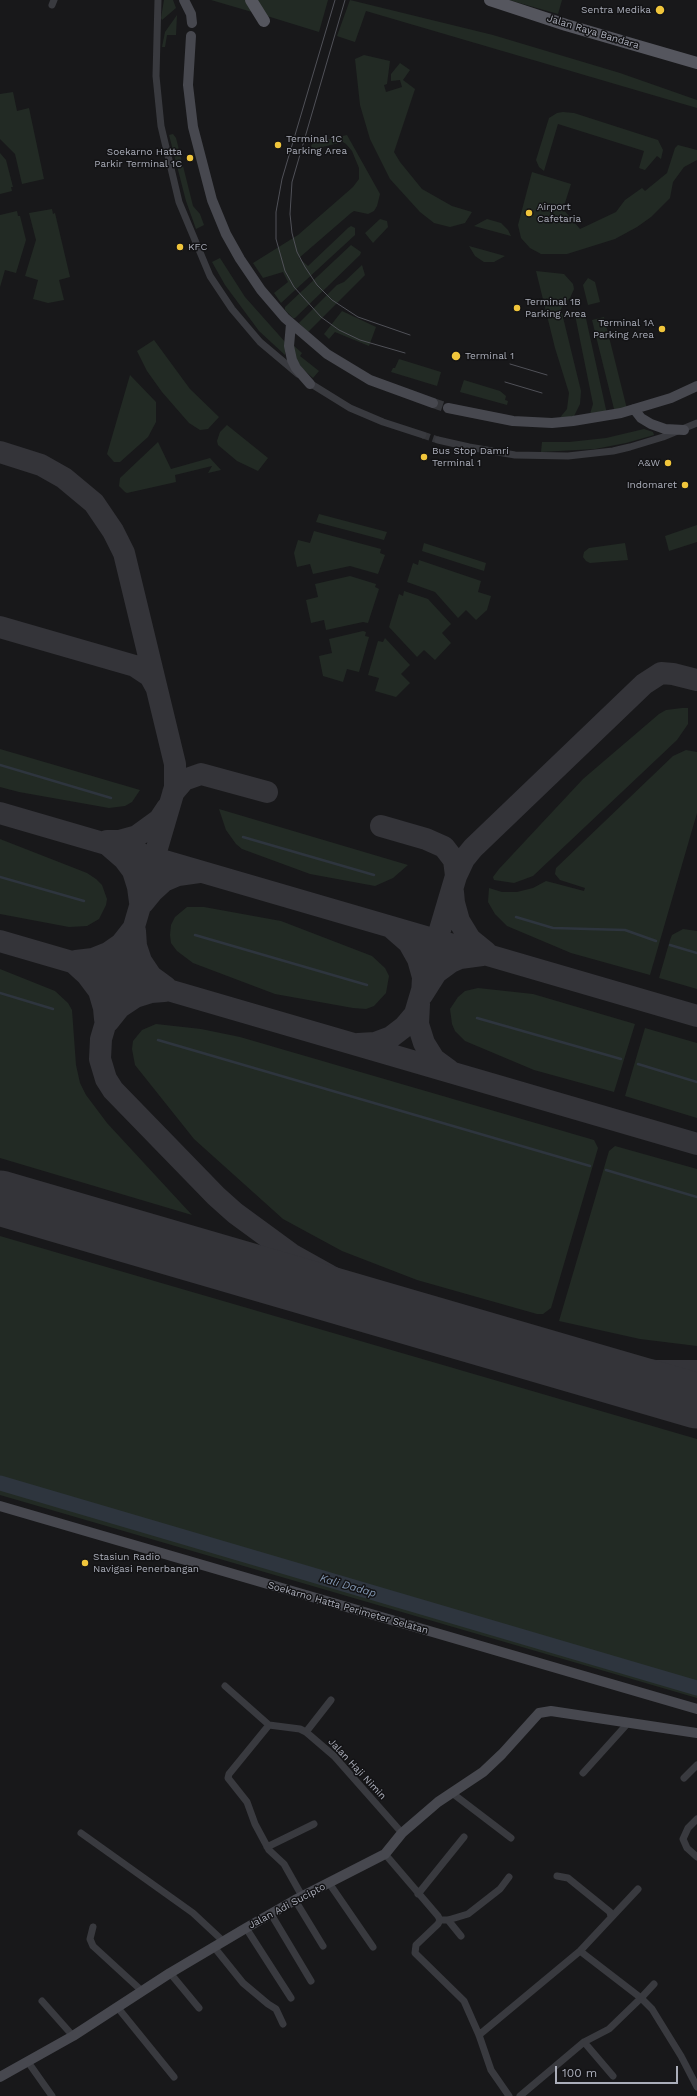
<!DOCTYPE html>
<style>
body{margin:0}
#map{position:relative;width:697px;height:2096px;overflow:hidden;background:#18181a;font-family:"Work Sans",sans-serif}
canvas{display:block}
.scale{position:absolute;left:555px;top:2066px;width:123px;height:18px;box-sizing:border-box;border:2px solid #abaeba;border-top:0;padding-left:5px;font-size:12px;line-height:14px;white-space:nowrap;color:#abaeba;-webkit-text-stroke:3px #131315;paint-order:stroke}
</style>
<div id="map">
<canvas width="697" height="2096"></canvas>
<div class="scale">100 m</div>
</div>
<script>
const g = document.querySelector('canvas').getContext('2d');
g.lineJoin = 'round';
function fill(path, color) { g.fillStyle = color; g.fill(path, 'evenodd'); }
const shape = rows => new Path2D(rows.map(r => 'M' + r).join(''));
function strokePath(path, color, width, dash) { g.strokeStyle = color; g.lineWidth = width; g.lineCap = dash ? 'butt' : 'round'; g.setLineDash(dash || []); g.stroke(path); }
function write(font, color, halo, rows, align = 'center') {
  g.font = font + ' "Work Sans",sans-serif'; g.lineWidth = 3; g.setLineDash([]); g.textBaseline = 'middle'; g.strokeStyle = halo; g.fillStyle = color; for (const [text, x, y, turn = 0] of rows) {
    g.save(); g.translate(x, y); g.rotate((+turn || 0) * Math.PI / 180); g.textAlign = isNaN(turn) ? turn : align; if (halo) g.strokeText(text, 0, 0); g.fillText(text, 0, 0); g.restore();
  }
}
fill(shape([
 [164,0,173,0,176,8,162,20,161,18],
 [211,0,247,0,252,12],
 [255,0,328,0,319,32,267,16],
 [350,0,493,35,620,73,697,100,697,108,366,11,355,42,337,36],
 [509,0,562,0,558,14],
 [177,15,176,35,167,35,165,47,162,47,165,32],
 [364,55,390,61,387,84,384,85,386,92,402,87,400,80,391,81,391,74,400,63,410,70,403,80,415,89,394,152,400,162,422,189,452,206,472,212,465,223,450,227,434,223,420,212,390,179,370,139,360,105,355,59],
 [13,92,17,111,29,108,44,179,22,184,15,154,0,139,0,94],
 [563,112,574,113,658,140,663,150,661,159,657,156,645,170,639,168,644,151,558,124,544,171,539,167,536,160,549,118,557,113],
 [173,134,176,138,193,206,200,214,204,225,196,229,186,201,169,135],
 [347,135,380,194,377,206,374,211,368,214,354,211,351,213,299,258,308,266,348,228,351,226,355,228,355,235,281,303,274,293,288,282,283,272,263,278,253,263,298,235,353,187,359,179,359,168,352,151,346,144,343,142,314,149,311,146,313,143],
 [678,145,697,150,697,160,684,167,673,182,670,198,651,217,637,227,615,239,567,254,541,254,530,248,521,238,518,225,532,172,571,184,563,209,580,229,616,212,625,200,642,188,645,191,667,173,675,148],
 [0,153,6,160,13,187,11,187,12,191,0,194],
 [52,209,53,214,55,213,70,277,59,280,64,300,48,303,33,299,38,280,25,276,36,240,29,213],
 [17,211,18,216,20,216,26,240,16,273,5,270,0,287,0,215],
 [380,219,387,221,388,227,373,243,365,233],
 [487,219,501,223,508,230,511,236,474,226],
 [351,245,361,252,360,255,295,318,293,318,285,310,285,307],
 [469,246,505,256,494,262,484,262,475,256],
 [220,258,245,297,286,343,285,355,259,331,225,285,212,262],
 [362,265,365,275,308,332,299,323,337,285,344,282],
 [536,271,564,274,573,284,574,289,570,298,565,302,561,309,581,391,580,404,573,418,558,420,567,409,569,393,555,348],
 [588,278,595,282,600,302,588,305,583,285],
 [342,311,376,327,369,346,335,332,329,339,324,334],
 [580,311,585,314,607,414,589,417,593,404,575,315],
 [604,317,627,409,615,413,592,320],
 [154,340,190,389,219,417,208,429,200,430,189,423,162,392,147,371,137,351],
 [293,345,302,353,300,356,319,371,313,378,303,369,296,360],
 [399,359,441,372,437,386,391,372,393,368,395,368],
 [130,375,156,402,156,422,148,437,120,462,114,462,107,454],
 [464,380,500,391,506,396,505,400,508,401,507,405,460,392],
 [227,425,268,458,258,471,237,461,218,445,217,441,220,432],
 [644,429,653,432,654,435,626,443,595,449,541,452,542,442,569,442,606,438],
 [158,442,171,469,210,458,221,470,208,473,212,466,175,475,176,482,127,493,125,492,119,486,120,478],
 [319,514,387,532,384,540,316,522],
 [697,525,697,542,669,551,665,536],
 [314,531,381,549,380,553,385,555,378,574,350,566,313,574,310,564,297,567,294,553,298,540,310,543],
 [424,543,486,563,484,571,422,551],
 [625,543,628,560,590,563,586,561,583,557,584,552,589,548],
 [419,560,481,581,478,592,491,596,487,610,476,620,466,610,458,618,435,592,407,582,413,563,418,565],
 [350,576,376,584,375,587,379,589,368,623,363,622,326,630,324,620,311,623,306,600,318,597,315,584],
 [404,591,428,599,451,624,442,633,451,643,435,660,424,650,417,657,389,627,399,594,403,596],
 [363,631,366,632,365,636,369,637,359,672,347,669,343,682,323,676,319,656,332,653,329,639],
 [385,638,410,665,401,674,410,683,396,697,375,691,379,678,368,675,378,641,383,642],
 [682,708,688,708,688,724,677,740,533,876,514,883,494,880,493,877,499,869,583,779,659,714,666,710],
 [0,749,140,790,132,802,125,806,109,808,19,792,0,787],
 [686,750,697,752,697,813,650,975,571,953,507,926,495,914,488,902,489,888,502,892,517,892,533,888,546,881,584,891,585,888,560,880,555,874,556,868,673,756],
 [219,809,408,865,393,878,375,886,310,874,242,849,236,844,226,830],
 [0,839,87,873,96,879,102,885,107,899,106,905,99,919,87,926,69,927,0,914],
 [187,907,204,907,281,921,372,956,385,968,389,976,386,993,374,1006,366,1009,353,1008,275,994,193,963,177,951,171,943,170,935,171,925,175,917],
 [683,929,697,931,697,989,659,978,670,940,672,935],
 [0,969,55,991,68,1003,72,1010,76,1065,80,1083,86,1095,107,1123,192,1215,0,1158],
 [478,988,533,994,635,1024,614,1092,534,1070,465,1041,455,1031,452,1024,450,1009,458,997,465,991],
 [156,1024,201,1029,240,1037,594,1140,598,1148,551,1308,543,1314,537,1314,417,1280,342,1251,283,1219,194,1139,135,1065,132,1049,133,1041,142,1030],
 [645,1028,697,1043,697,1118,625,1096],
 [615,1146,697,1169,697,1346,640,1339,559,1321,609,1151],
 [0,1236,697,1439,697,1698,0,1495]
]), '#222a24');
strokePath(shape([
 [0,765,111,798],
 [243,837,374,875],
 [0,877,84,901],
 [516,917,553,928,625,930,656,941],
 [195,935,367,985],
 [670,945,697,953],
 [0,993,53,1009],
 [477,1018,621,1059],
 [158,1040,590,1166],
 [638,1064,697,1082],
 [606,1170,697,1197]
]), '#2e353e', 2.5);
strokePath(shape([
 [0,1483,697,1688]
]), '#2e353e', 15);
strokePath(shape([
 [0,452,41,465,64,478,94,503,113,531,124,553,175,764,175,787,101,1039,100,1059,106,1079,113,1090,216,1196,235,1213,291,1254,359,1292,394,1307,468,1334],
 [0,627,135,666,150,676,156,687],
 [173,793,184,780,201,774,267,792],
 [0,813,697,1016],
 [107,841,119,841,137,836,159,820,167,808],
 [109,846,124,859,133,871,138,887,140,902],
 [456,876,464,859,473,848,644,684,661,673,673,674,697,680],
 [453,892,454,903,459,921,470,939,486,952],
 [143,903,152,892,164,881,178,875,199,872],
 [393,929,409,943,418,959,423,977,422,995,436,973,451,962,460,958,482,955],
 [135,931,136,946,141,961,151,976,166,987],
 [0,941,697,1144],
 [76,961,93,959,108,953,121,944,132,930],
 [75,964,87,975,99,991,104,1008,105,1019],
 [419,1004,418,1024,424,1043,434,1059,449,1070],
 [108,1022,120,1007,135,997,151,992,164,991],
 [358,1044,375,1043,391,1037,404,1027,415,1014,456,876,454,860,444,847,426,839,381,826],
 [542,1356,603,1366,656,1371,697,1371]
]), '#343439', 22);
strokePath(shape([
 [0,1198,697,1401]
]), '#343439', 55);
strokePath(shape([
 [423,435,438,440]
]), '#35363a', 7, [7, 3.5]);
strokePath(shape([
 [433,403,448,408]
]), '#35363a', 10, [10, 5]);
strokePath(shape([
 [158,0,156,76,161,126,179,202,210,276,232,309,260,342,298,374],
 [52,5,54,0],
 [308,382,350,408,383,422,423,435],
 [438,440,469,447,515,455,568,456,613,451,630,447,663,437,697,423],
 [225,1686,269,1725],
 [269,1725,229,1774,228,1778,247,1802,255,1824,269,1850,284,1864,302,1896],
 [269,1725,300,1729,306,1732,334,1756,402,1833],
 [306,1732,331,1700],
 [583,1773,629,1722],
 [684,1778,697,1765],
 [452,1793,511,1838],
 [697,1819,688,1828,683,1839,687,1848,697,1857],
 [81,1833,193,1913,223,1941],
 [267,1847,314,1824],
 [385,1854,438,1916,440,1920,438,1924,416,1945,415,1953,464,2001,479,2035,491,2070,509,2096],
 [557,1876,568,1878,610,1912,611,1917],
 [329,1883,373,1947],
 [418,1894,464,1837],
 [295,1900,323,1946],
 [271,1914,311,1981],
 [440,1920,448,1920,468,1914,500,1889,509,1877],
 [448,1920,461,1936],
 [93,1927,90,1939,93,1946,142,1991],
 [246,1928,291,1998],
 [214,1947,243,1983,268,2004,276,2009,283,2024],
 [580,1951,641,1998,654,1984],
 [170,1973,199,2008],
 [42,2001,73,2036],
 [118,2008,174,2077],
 [479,2035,580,1951,638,1889],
 [584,2042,613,2076],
 [28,2062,52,2096],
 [520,2096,584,2042,609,2029,641,1998,652,2009,681,2056,697,2087]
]), '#393a3f', 7);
strokePath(shape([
 [184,0,191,14,192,23],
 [191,36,188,85,193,127,212,200,226,234,240,259,261,290,285,318,327,354,370,380,433,403],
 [291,324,289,346,292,360,296,368,310,384],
 [448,408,513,421,552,423,573,421,621,413,671,398,697,386],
 [634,409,641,418,651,424,665,429,684,430],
 [0,1506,697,1709],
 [0,2077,73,2036,170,1973,246,1928,295,1900,385,1854,402,1833,438,1802,483,1772,502,1754,539,1713,551,1711,697,1733]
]), '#47484f', 10);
strokePath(shape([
 [251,0,264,21],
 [490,0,566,25,697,63]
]), '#55565e', 12);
strokePath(shape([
 [335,0,282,179,276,212,276,239,285,271,294,287,321,317,339,330,360,340,405,353],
 [345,0,292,182,290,214,292,233,297,252,305,267,317,285,332,300,358,317,410,335],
 [510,364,547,375],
 [505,382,542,393]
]), '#505158', 1);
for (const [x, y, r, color] of [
 [660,10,5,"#f0c53b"],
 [278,145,4,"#f0c53b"],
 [190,158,4,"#f0c53b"],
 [529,213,4,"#f0c53b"],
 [180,247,4,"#f0c53b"],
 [517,308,4,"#f0c53b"],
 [662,329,4,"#f0c53b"],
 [456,356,5,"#f0c53b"],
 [424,457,4,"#f0c53b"],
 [668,463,4,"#f0c53b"],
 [685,485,4,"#f0c53b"],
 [85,1563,4,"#f0c53b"]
]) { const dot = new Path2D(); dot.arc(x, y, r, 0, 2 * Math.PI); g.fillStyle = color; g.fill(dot); strokePath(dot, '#131315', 1.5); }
write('10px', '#abaeba', '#131315', [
 ["Sentra Medika",651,10,"right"],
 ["Terminal 1C",286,139],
 ["Parking Area",286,151],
 ["Soekarno Hatta",182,152,"right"],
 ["Parkir Terminal 1C",182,164,"right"],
 ["Airport",537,207],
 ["Cafetaria",537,219],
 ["KFC",188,247],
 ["Terminal 1B",525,302],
 ["Parking Area",525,314],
 ["Terminal 1A",654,323,"right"],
 ["Parking Area",654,335,"right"],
 ["Terminal 1",465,356],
 ["Bus Stop Damri",432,451],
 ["Terminal 1",432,463],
 ["A&W",660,463,"right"],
 ["Indomaret",677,485,"right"],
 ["Stasiun Radio",93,1557],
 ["Navigasi Penerbangan",93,1569]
], 'left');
write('10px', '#abaeba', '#131315', [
 ["Jalan Raya Bandara",593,32,17],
 ["Soekarno Hatta Perimeter Selatan",348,1608,16],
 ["Jalan Haji Nimin",357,1769,47],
 ["Jalan Adi Sucipto",287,1906,-28]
]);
write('italic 11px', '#8398b4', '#131315', [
 ["Kali Dadap",348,1586,16]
]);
</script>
